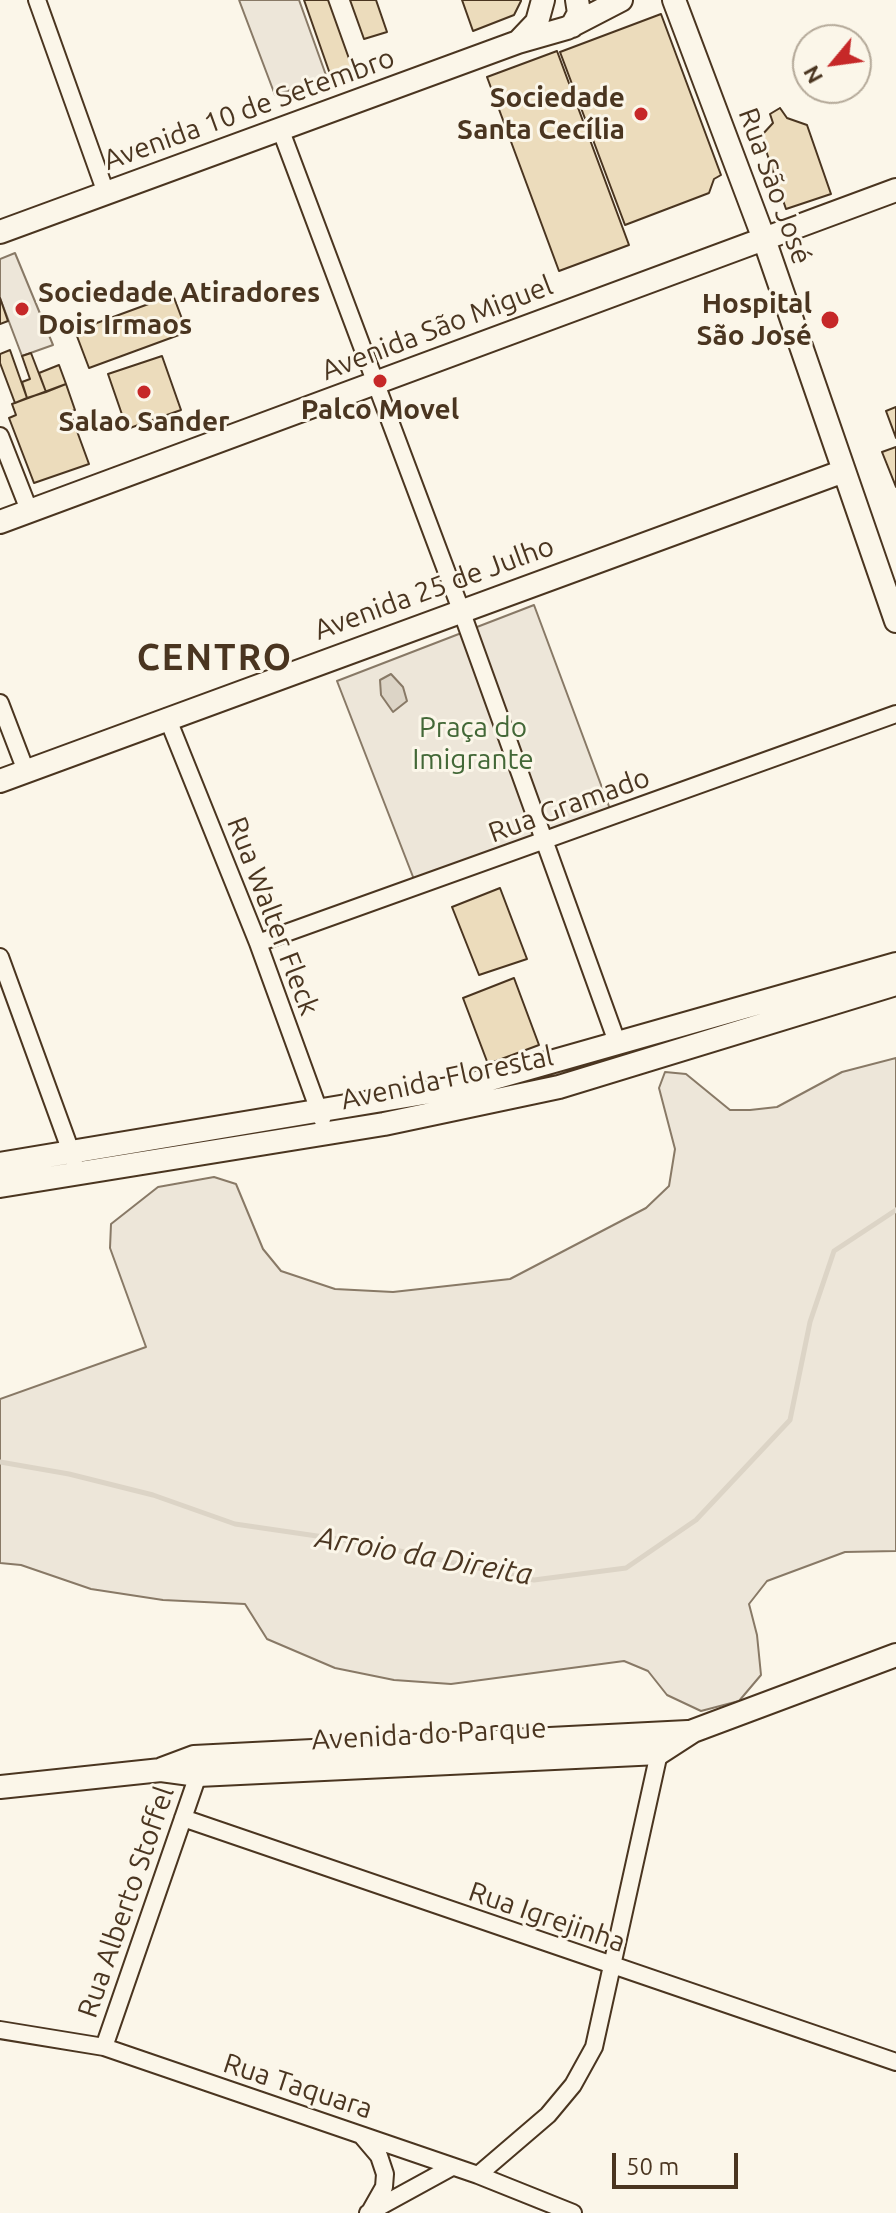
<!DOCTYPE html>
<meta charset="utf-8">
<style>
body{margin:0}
#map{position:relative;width:896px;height:2213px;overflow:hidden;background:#fbf6e9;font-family:Ubuntu,sans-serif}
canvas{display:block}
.north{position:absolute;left:792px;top:24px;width:80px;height:80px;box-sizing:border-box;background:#fbf6e9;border:2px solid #b4a999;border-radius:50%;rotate:241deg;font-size:22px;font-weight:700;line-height:32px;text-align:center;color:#4a3520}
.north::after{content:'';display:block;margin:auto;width:28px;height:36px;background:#c62828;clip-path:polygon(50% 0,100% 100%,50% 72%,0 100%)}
.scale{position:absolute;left:612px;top:2153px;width:126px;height:36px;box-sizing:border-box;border:4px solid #4a3520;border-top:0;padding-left:10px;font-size:24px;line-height:28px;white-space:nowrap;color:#4a3520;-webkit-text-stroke:6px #fbf6e9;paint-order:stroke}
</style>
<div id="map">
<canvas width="896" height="2213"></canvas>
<div class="north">N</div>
<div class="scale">50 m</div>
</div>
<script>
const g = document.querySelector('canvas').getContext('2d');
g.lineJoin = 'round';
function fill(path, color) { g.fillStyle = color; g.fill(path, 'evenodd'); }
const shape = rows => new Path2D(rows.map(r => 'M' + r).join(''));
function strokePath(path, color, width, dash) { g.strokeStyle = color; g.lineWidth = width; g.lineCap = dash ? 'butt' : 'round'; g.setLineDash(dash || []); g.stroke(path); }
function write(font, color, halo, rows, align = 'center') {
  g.font = font + ' Ubuntu,sans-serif'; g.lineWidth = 6; g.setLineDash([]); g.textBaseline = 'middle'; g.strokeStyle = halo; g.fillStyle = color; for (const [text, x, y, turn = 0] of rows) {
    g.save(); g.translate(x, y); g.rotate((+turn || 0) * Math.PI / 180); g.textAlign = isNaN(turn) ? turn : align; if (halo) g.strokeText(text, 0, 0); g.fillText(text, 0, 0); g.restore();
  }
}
const green = shape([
 [239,0,299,0,327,78,275,95,239,0],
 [15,253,53,345,22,356,0,298,0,259,15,253],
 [534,605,610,809,415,882,337,681,534,605],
 [896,1058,896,1551,845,1552,767,1581,749,1604,757,1635,761,1675,739,1701,701,1711,667,1695,648,1671,624,1661,451,1684,394,1680,335,1668,267,1639,245,1604,163,1600,91,1589,21,1565,0,1563,0,1399,146,1347,110,1248,111,1224,158,1187,214,1177,236,1184,263,1249,281,1271,335,1289,393,1292,510,1279,646,1208,669,1186,675,1149,659,1088,665,1072,686,1074,730,1110,750,1110,777,1107,842,1072,896,1058]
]);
fill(green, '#ede6d9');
strokePath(green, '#887966', 2);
const water = shape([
 [391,674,403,687,407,701,393,712,381,695,380,680,391,674]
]);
fill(water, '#dcd4c6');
strokePath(water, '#887966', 2);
strokePath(shape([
 [0,1462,69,1474,153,1495,235,1524,358,1542,534,1580,626,1568,696,1520,790,1420,810,1322,834,1251,896,1210]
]), '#dcd4c6', 5);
const building = shape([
 [304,0,328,0,352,67,330,74,304,0],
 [350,0,376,0,387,32,364,39,350,0],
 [462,0,521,0,521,1,514,15,473,31,462,0],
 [661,14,721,175,714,179,709,193,625,225,560,52,661,14],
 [557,51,629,245,559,271,487,77,557,51],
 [780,108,787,118,807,125,831,194,786,209,761,136,773,123,770,114,780,108],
 [173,295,187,332,89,368,75,331,173,295],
 [0,298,8,321,0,324,0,298],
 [10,350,27,398,15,403,0,363,0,354,10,350],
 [31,353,46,392,27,398,22,382,30,379,22,356,31,353],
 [162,356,181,410,127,429,108,374,162,356],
 [59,365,66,384,46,392,39,373,59,365],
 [66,384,75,410,70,412,89,464,34,483,9,418,16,415,12,404,66,384],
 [896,407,896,438,886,411,896,407],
 [896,447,896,487,882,452,896,447],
 [500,888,527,959,479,975,452,907,500,888],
 [514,978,539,1045,488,1064,463,998,514,978]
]);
fill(building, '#ecdcbc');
strokePath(building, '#4a3520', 2);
const street = shape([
 [37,0,106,193],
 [281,131,461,610,617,1042],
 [0,436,29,510],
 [0,703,26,771],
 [167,717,258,943,322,1119],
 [258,943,896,714],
 [0,957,74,1160],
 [183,1818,896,2062],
 [0,2030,104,2047,478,2175,573,2213],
 [104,2047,198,1775],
 [362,2136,379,2156,385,2174,384,2187,371,2210],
 [478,2175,548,2115,573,2085,594,2047,659,1753],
 [368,2213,452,2167]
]);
const secondary = shape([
 [674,0,764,239,896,621],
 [572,26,579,13,577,0],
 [519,41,537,22,543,0],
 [0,232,518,42,567,28,621,0],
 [0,522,896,190],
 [0,781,844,471],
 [0,1164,466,1086,896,964],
 [0,1186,384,1124,559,1087,896,984],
 [162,1769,194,1757,688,1732],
 [0,1787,161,1770,198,1775,659,1753,693,1731,896,1655]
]);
strokePath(street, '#4a3520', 20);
strokePath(secondary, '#4a3520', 26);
strokePath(street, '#fbf6e9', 16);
strokePath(secondary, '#fbf6e9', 22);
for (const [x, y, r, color] of [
 [641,114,8,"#c62828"],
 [22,309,8,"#c62828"],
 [830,320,10,"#c62828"],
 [380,381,8,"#c62828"],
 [144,392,8,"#c62828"]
]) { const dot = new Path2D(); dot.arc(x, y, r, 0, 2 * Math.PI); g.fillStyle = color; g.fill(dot); strokePath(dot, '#fbf6e9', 3); }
write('bold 28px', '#4a3520', '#fbf6e9', [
 ["Sociedade",625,98],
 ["Santa Cecília",625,130],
 ["Sociedade Atiradores",38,293,"left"],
 ["Dois Irmaos",38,325,"left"],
 ["Hospital",812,304],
 ["São José",812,336],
 ["Palco Movel",380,410,"center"],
 ["Salao Sander",144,422,"center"]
], 'right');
write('28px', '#4a3520', '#fbf6e9', [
 ["Avenida 10 de Setembro",249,109,-20],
 ["Rua São José",775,186,70],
 ["Avenida São Miguel",437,328,-21],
 ["Avenida 25 de Julho",434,588,-20],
 ["Rua Gramado",569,805,-20],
 ["Rua Walter Fleck",273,916,69],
 ["Avenida Florestal",447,1078,-12],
 ["Avenida do Parque",429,1734,-3],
 ["Rua Alberto Stoffel",126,1902,-71],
 ["Rua Igrejinha",547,1917,19],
 ["Rua Taquara",298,2086,18]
]);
write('28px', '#436837', '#fbf6e9', [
 ["Praça do",473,728],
 ["Imigrante",473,760]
]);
write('italic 30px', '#4a3520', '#fbf6e9', [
 ["Arroio da Direita",424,1556,10]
]);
g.letterSpacing = '2px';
write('bold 36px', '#4a3520', '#fbf6e9', [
 ["CENTRO",215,658]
]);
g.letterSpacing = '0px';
</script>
